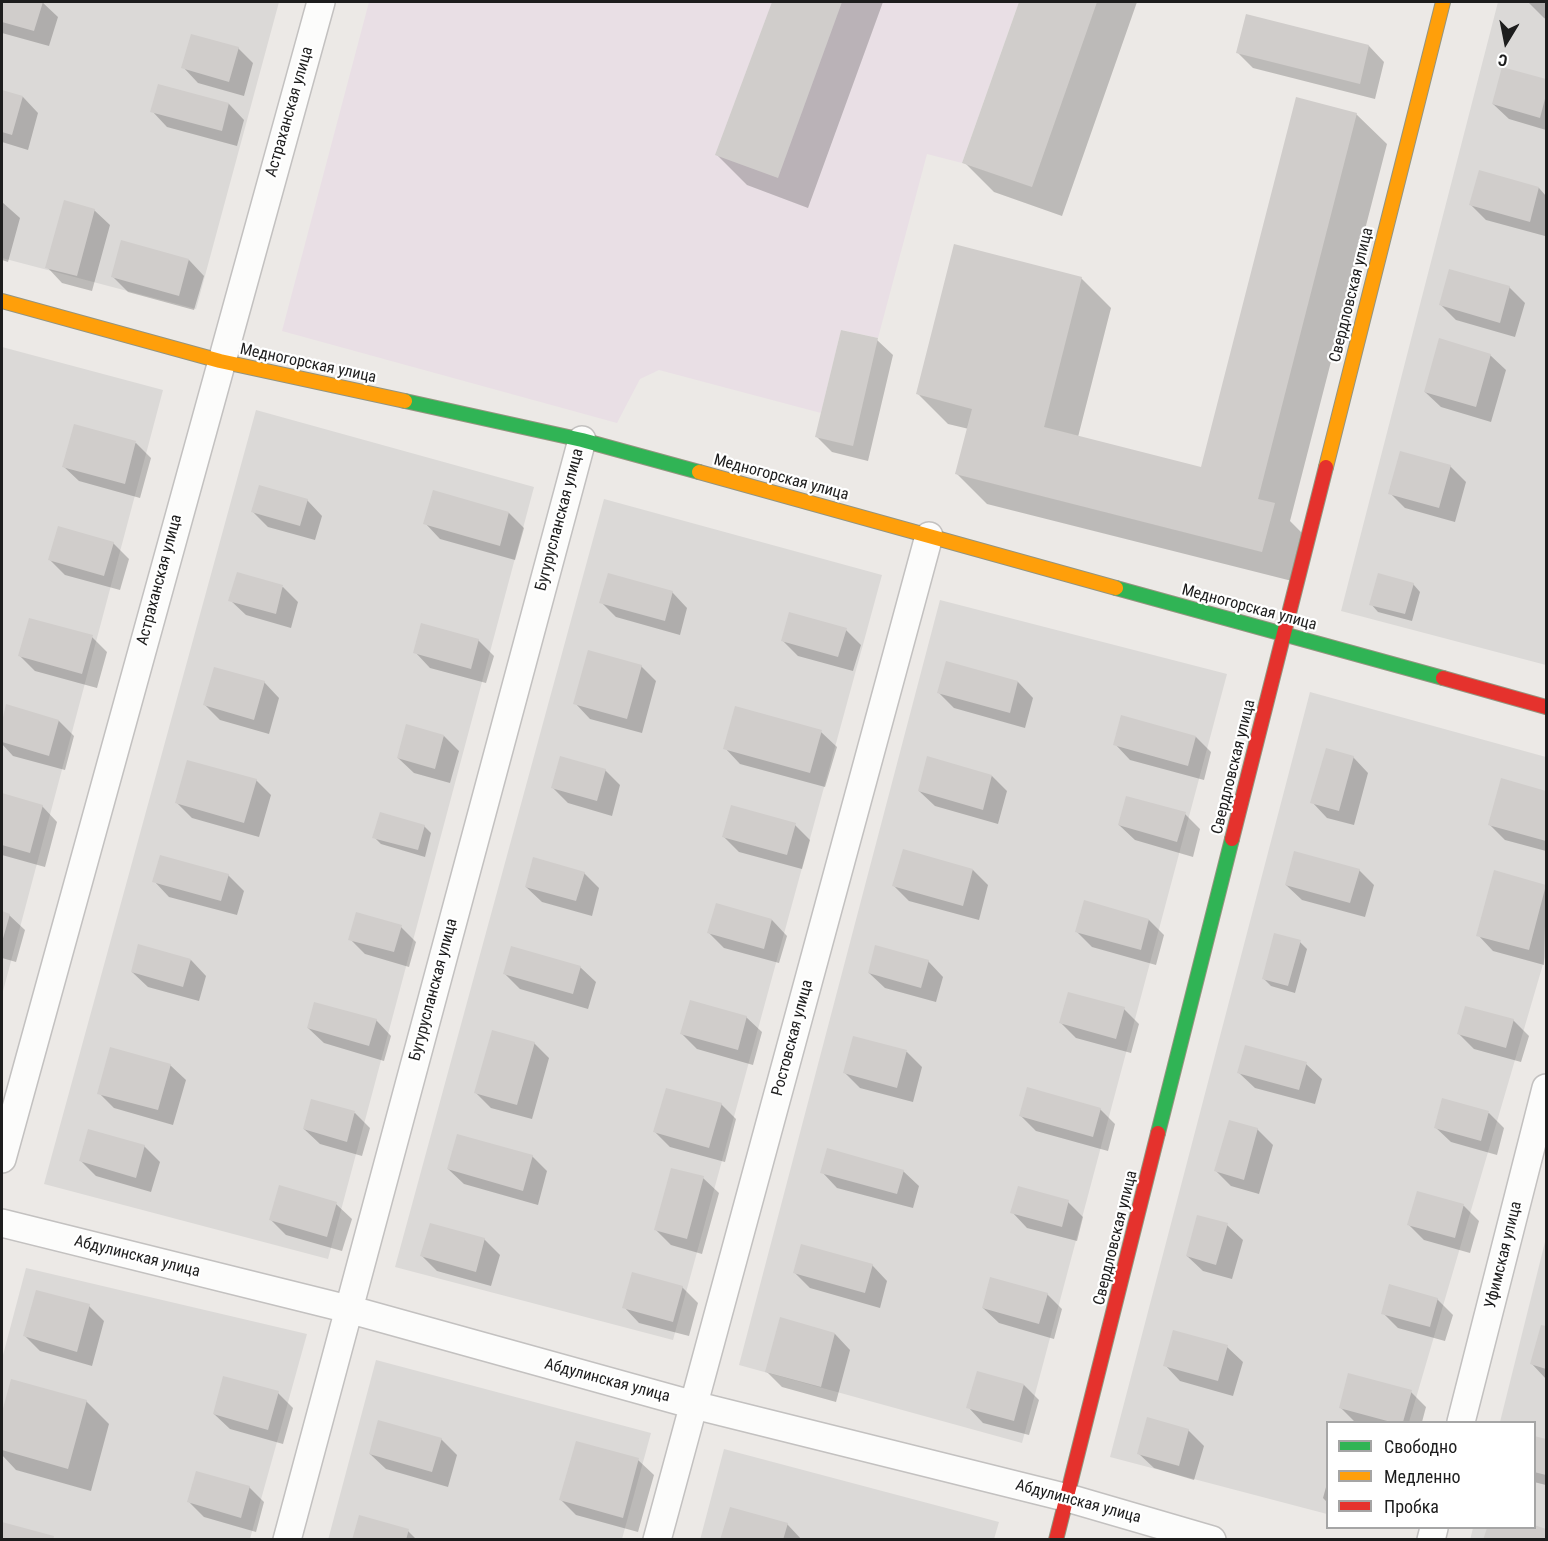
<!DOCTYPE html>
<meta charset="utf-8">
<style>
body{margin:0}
#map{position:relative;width:1548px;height:1541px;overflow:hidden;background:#ece9e6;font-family:"Roboto Condensed",sans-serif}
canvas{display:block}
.frame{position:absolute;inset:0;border:3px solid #1d1d1d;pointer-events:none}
.legend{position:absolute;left:1326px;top:1421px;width:210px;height:108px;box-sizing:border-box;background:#fff;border:2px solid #a5a5a5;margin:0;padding:8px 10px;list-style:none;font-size:18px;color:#1d1d1d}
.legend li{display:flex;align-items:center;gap:12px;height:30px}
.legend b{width:30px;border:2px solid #a5a5a5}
.north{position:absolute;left:1476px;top:12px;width:60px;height:60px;-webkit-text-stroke:4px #fff;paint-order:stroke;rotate:190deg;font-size:16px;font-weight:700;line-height:24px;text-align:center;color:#1d1d1d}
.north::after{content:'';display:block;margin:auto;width:21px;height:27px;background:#1d1d1d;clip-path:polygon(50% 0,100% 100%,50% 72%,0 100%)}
</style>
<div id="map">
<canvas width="1548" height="1541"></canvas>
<div class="frame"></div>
<ul class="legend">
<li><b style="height:8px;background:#30b455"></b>Свободно</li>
<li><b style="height:8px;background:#ff9f0a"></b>Медленно</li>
<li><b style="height:8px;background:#e5322d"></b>Пробка</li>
</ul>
<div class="north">С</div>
</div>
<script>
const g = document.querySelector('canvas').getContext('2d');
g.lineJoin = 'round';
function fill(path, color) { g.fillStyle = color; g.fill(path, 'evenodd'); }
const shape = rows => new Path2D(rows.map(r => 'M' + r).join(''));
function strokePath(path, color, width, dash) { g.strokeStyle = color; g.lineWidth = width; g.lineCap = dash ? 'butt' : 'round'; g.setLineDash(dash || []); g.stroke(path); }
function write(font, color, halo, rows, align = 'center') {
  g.font = font + ' "Roboto Condensed",sans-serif'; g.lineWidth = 4.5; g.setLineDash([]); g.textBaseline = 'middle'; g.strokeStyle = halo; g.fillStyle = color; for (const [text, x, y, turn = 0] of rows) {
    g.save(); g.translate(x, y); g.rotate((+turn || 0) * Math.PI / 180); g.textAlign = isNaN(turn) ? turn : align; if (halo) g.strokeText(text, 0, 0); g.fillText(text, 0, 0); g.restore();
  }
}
fill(shape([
 [2,2,279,2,196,309,2,258],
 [1498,2,1546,2,1546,665,1341,611],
 [2,347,163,390,2,995],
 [256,410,534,487,328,1259,44,1184],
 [604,499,882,575,673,1340,395,1267],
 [940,600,1227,674,1022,1443,739,1365],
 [1310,692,1546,757,1546,954,1409,1422,1328,1422,1327,1514,1110,1457],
 [1546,1238,1546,1539,1470,1540,1473,1528,1534,1528,1534,1422,1500,1422],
 [26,1268,307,1334,250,1539,2,1540,2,1359],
 [376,1360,651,1433,622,1539,328,1540],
 [724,1449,999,1522,994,1539,700,1540]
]), '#dbd9d7');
fill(shape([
 [369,2,1019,2,962,163,927,154,878,338,841,330,821,413,659,370,640,379,617,423,282,331]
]), '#e9dfe5');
fill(shape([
 [2,2,42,2,58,17,49,46,2,33],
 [773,2,883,2,808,208,747,185,717,155],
 [1020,2,1137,2,1062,216,994,192,964,162],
 [1528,2,1546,2,1546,19,1544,18],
 [1369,46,1384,62,1375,99,1253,68,1238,53],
 [238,48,253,63,244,96,198,83,183,67],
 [1503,69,1546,81,1546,130,1509,119,1493,104],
 [159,85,229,104,244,120,237,146,167,127,152,111],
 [2,91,23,97,38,113,28,150,2,142],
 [1356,114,1387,144,1290,521,1304,535,1292,581,987,504,957,474,969,429,948,424,917,393,1081,278,1111,308,1078,437,1202,469],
 [1480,172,1539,188,1546,196,1545,236,1486,220,1471,205],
 [2,202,20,218,8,262,2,260],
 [94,210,110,225,92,291,62,283,47,267],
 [189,260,204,276,194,310,128,292,112,276],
 [1509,287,1525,303,1515,337,1456,320,1441,305],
 [877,340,893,355,868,461,832,452,817,437],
 [1490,355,1506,370,1491,422,1441,407,1425,392],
 [136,443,151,458,140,498,79,481,63,466],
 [1450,466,1466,482,1455,522,1405,508,1390,493],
 [307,500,322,516,315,540,268,527,253,512],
 [509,513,524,528,515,560,440,539,425,523],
 [113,543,129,559,120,590,65,575,50,560],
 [1413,584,1420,592,1412,621,1378,612,1371,604],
 [283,587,298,602,291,628,246,615,230,600],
 [672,592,687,608,680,635,616,617,601,602],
 [846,630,861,645,853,671,798,656,783,641],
 [92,637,107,652,97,688,35,671,20,656],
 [478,640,494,656,486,683,430,668,415,652],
 [947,663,1018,682,1033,698,1025,728,954,708,939,693],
 [641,666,656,681,642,733,590,719,575,703],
 [264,682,279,698,269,734,220,720,205,705],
 [7,706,59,721,74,736,65,770,13,756,2,744,2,728],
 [821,732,837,747,825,787,740,764,725,748],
 [444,736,459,751,450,783,414,773,398,758],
 [1196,737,1211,752,1204,780,1130,760,1115,744],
 [1353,757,1368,773,1354,825,1327,818,1312,802],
 [605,770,620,785,612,816,568,803,553,788],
 [992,776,1007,791,998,824,935,806,919,791],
 [256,780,271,795,259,837,192,818,177,803],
 [1502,780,1546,793,1546,851,1505,840,1490,825],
 [2,795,42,806,57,822,45,867,2,855],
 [1185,814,1200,829,1193,857,1135,840,1119,825],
 [795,825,810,840,802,869,739,852,724,837],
 [424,826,431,833,425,857,381,844,374,837],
 [973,870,988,885,979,920,909,901,894,886],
 [1359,870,1374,885,1365,917,1302,900,1286,885],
 [1495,872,1546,887,1544,965,1493,951,1478,935],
 [584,873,599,888,592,916,542,902,526,887],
 [228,875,244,891,237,915,169,897,154,881],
 [2,913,9,915,25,930,16,962,2,958],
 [772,920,787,936,779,963,724,948,709,933],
 [1149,920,1164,935,1156,965,1092,947,1076,931],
 [401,927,416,942,409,967,365,954,350,939],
 [1300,942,1307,949,1295,993,1271,986,1263,978],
 [191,960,206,976,199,1001,148,987,132,972],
 [928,961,943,977,936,1002,885,988,869,973],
 [580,967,596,982,588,1009,520,989,505,974],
 [1124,1009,1139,1024,1131,1053,1076,1038,1061,1023],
 [746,1017,762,1032,753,1065,697,1049,682,1034],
 [376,1020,391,1036,384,1061,324,1043,308,1028],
 [1513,1020,1529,1036,1521,1062,1474,1049,1459,1034],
 [854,1037,907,1052,922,1067,913,1102,860,1088,844,1072],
 [534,1043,549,1058,532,1119,491,1108,476,1093],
 [1306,1064,1322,1079,1315,1104,1255,1088,1239,1073],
 [170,1065,186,1080,173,1125,114,1108,99,1093],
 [721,1104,736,1119,725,1162,670,1147,655,1132],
 [1100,1109,1115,1124,1108,1151,1036,1131,1021,1116],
 [355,1113,370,1128,362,1156,320,1144,304,1129],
 [1489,1113,1504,1128,1497,1155,1451,1142,1435,1127],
 [1257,1129,1273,1145,1259,1194,1231,1186,1216,1171],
 [144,1146,160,1162,151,1192,96,1176,81,1161],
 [532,1156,547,1171,538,1205,464,1184,448,1169],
 [903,1171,919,1186,913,1208,837,1188,822,1172],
 [703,1178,719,1193,702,1254,671,1245,656,1230],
 [1418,1193,1464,1206,1479,1221,1470,1253,1424,1240,1409,1225],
 [1068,1202,1083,1217,1077,1241,1027,1228,1012,1212],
 [336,1204,352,1219,342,1251,286,1235,271,1220],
 [1227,1225,1243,1240,1232,1279,1203,1271,1187,1256],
 [484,1239,500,1255,491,1286,437,1271,422,1256],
 [872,1265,887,1281,880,1308,810,1288,795,1273],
 [682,1287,698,1303,689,1336,639,1323,624,1307],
 [1047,1294,1062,1309,1054,1339,999,1323,983,1308],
 [1437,1299,1453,1315,1445,1341,1398,1328,1383,1313],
 [89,1306,104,1321,92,1366,40,1351,25,1336],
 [781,1319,835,1334,850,1350,836,1402,782,1387,767,1372],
 [1542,1327,1546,1328,1546,1379,1532,1364],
 [1227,1347,1243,1362,1233,1396,1180,1381,1165,1365],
 [12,1381,86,1401,109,1424,91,1491,16,1470,2,1455,2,1418],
 [1024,1385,1039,1400,1029,1435,983,1423,968,1407],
 [1411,1392,1426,1407,1422,1422,1355,1422,1340,1407],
 [278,1393,293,1408,283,1444,230,1429,214,1414],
 [1188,1430,1204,1446,1194,1480,1154,1468,1138,1453],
 [1534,1437,1546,1441,1546,1485,1534,1482],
 [441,1439,457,1455,448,1487,386,1469,370,1454],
 [638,1460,654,1475,638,1532,576,1515,560,1499],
 [1328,1480,1328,1503,1323,1498],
 [249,1487,264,1502,256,1532,204,1517,189,1502],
 [787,1524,802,1540,722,1540],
 [1534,1527,1546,1530,1546,1540,1485,1540,1488,1528],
 [408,1531,417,1540,353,1540]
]), '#0003');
fill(shape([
 [2,2,43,2,34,31,2,22],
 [772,2,842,2,778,178,715,155],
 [1019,2,1097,2,1032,187,962,163],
 [1246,14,1369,45,1360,84,1236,53],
 [191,34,239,47,229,82,181,68],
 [1502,67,1546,79,1546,95,1540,118,1492,104],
 [158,84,229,103,222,131,150,112],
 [2,90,23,96,12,135,2,132],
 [1296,97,1357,113,1258,499,1275,503,1262,552,955,474,972,409,916,394,954,244,1082,277,1044,427,1201,467],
 [1479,170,1539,187,1530,222,1469,205],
 [64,200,95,209,77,276,45,268],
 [121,240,189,259,179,296,111,277],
 [1449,269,1510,286,1500,323,1439,305],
 [841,330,878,338,853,446,815,437],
 [1439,338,1491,354,1476,407,1424,392],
 [74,424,136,441,125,484,62,467],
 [1400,451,1451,465,1439,508,1388,494],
 [259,485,308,499,300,526,251,512],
 [433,490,509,512,500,546,423,524],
 [58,526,114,542,104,576,48,560],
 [237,572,283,585,276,614,228,601],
 [608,573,673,591,665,621,599,603],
 [1378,573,1414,583,1405,614,1369,605],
 [789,612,847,628,838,657,781,641],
 [29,618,93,635,82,674,18,656],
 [421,623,479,639,471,669,413,653],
 [588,650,642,665,627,719,573,704],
 [946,661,1018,681,1010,713,937,693],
 [214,667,265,681,254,720,203,705],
 [6,704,59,720,49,756,2,742,2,722],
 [735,706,822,730,810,773,723,749],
 [1121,715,1196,736,1188,766,1113,745],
 [406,724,444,735,435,769,397,758],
 [1326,748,1354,756,1339,811,1310,803],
 [560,756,606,769,597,801,551,788],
 [927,756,992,775,983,810,918,791],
 [187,760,257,779,244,823,175,803],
 [1501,778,1546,791,1546,841,1488,825],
 [2,793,43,805,30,853,2,845],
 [1126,796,1186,812,1177,842,1118,825],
 [731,805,796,823,787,855,722,837],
 [380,812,425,825,418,850,372,838],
 [903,849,973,869,963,906,892,886],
 [1294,851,1360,869,1350,903,1285,885],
 [160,855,229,874,221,901,152,882],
 [533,857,585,872,576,901,525,887],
 [1494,870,1546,885,1529,950,1476,936],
 [1084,900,1149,919,1141,950,1075,932],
 [716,903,772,919,764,949,707,933],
 [2,911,10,914,2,942],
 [356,912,402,925,394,952,348,940],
 [1274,933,1301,940,1288,986,1262,979],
 [138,944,191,959,183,987,131,972],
 [875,945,929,960,921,988,868,973],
 [511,946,581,966,573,994,503,974],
 [1068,992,1125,1007,1116,1039,1059,1023],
 [690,1000,747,1016,738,1050,680,1034],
 [314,1002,377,1019,369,1046,307,1028],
 [1465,1006,1514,1019,1506,1048,1457,1034],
 [492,1030,535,1042,517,1105,474,1093],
 [853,1036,907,1050,897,1088,843,1073],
 [1245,1045,1307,1062,1299,1090,1237,1073],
 [110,1047,171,1064,158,1110,97,1094],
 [1027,1087,1101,1108,1093,1137,1019,1116],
 [666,1088,722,1103,709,1148,653,1132],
 [1442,1098,1489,1111,1481,1141,1434,1128],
 [311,1099,355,1111,347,1142,303,1129],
 [1229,1120,1258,1128,1244,1180,1214,1171],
 [88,1129,145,1145,136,1178,79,1161],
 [457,1134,533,1155,523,1191,447,1169],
 [827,1148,904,1170,897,1194,820,1173],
 [671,1168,704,1176,687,1239,654,1230],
 [279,1185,337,1202,327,1237,269,1220],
 [1018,1186,1069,1200,1062,1227,1010,1213],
 [1417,1191,1464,1204,1455,1238,1407,1225],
 [1197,1215,1228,1223,1216,1265,1186,1256],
 [430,1223,485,1238,476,1272,420,1256],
 [801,1244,873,1264,865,1293,793,1273],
 [632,1272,683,1286,673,1322,622,1308],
 [990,1277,1048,1293,1039,1324,982,1308],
 [1389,1284,1438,1298,1430,1327,1381,1314],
 [36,1290,90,1304,77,1352,23,1336],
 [780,1317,835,1333,821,1387,765,1372],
 [1541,1325,1546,1326,1546,1369,1530,1364],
 [1173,1330,1228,1345,1218,1381,1163,1366],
 [977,1371,1024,1384,1014,1421,966,1408],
 [1348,1373,1412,1390,1403,1422,1391,1422,1339,1408],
 [223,1376,279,1391,268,1430,213,1414],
 [11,1379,87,1400,68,1469,2,1450,2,1412],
 [1147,1417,1189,1429,1179,1466,1137,1454],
 [378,1420,442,1438,432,1472,369,1454],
 [1534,1436,1546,1439,1546,1475,1534,1472],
 [576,1441,639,1458,623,1518,559,1500],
 [196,1471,250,1486,241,1518,187,1502],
 [730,1507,788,1523,783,1540,720,1540],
 [359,1515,409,1529,406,1540,352,1540],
 [2,1522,54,1536,53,1540,2,1540],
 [1534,1525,1546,1529,1546,1540,1483,1540,1487,1528,1534,1528]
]), '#d0cdcb');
const street = shape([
 [2,1159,321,2],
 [2,1223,348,1309,694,1405,1068,1498,1212,1540],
 [1461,1422,1546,1088],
 [287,1540,582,440],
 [657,1540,929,536],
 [1431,1540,1434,1528]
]);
const fast = shape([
 [405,401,582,440,699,472],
 [1116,588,1443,678],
 [1158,1133,1232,839]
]);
const slow = shape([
 [2,301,220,361,405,401],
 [1326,467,1443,2],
 [699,472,1116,588]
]);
const jam = shape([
 [1443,678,1546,707],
 [1232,839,1326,467],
 [1056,1540,1158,1133]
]);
strokePath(street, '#c3c1c0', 30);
strokePath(fast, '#94947f', 16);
strokePath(slow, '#94947f', 16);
strokePath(jam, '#94947f', 16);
strokePath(street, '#fcfcfb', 27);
strokePath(fast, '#30b455', 14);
strokePath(slow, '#ff9f0a', 14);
strokePath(jam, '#e5322d', 14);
write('16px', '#1d1d1d', '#fff', [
 ["Астраханская улица",290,112,-74],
 ["Свердловская улица",1352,295,-76],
 ["Медногорская улица",308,364,12],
 ["Медногорская улица",781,478,15],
 ["Бугурусланская улица",560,520,-75],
 ["Астраханская улица",160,580,-75],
 ["Медногорская улица",1249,608,15],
 ["Свердловская улица",1234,767,-76],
 ["Бугурусланская улица",434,990,-75],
 ["Ростовская улица",793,1038,-75],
 ["Свердловская улица",1116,1238,-76],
 ["Уфимская улица",1504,1255,-76],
 ["Абдулинская улица",137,1257,14],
 ["Абдулинская улица",607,1381,15],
 ["Абдулинская улица",1078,1502,15]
]);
</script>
